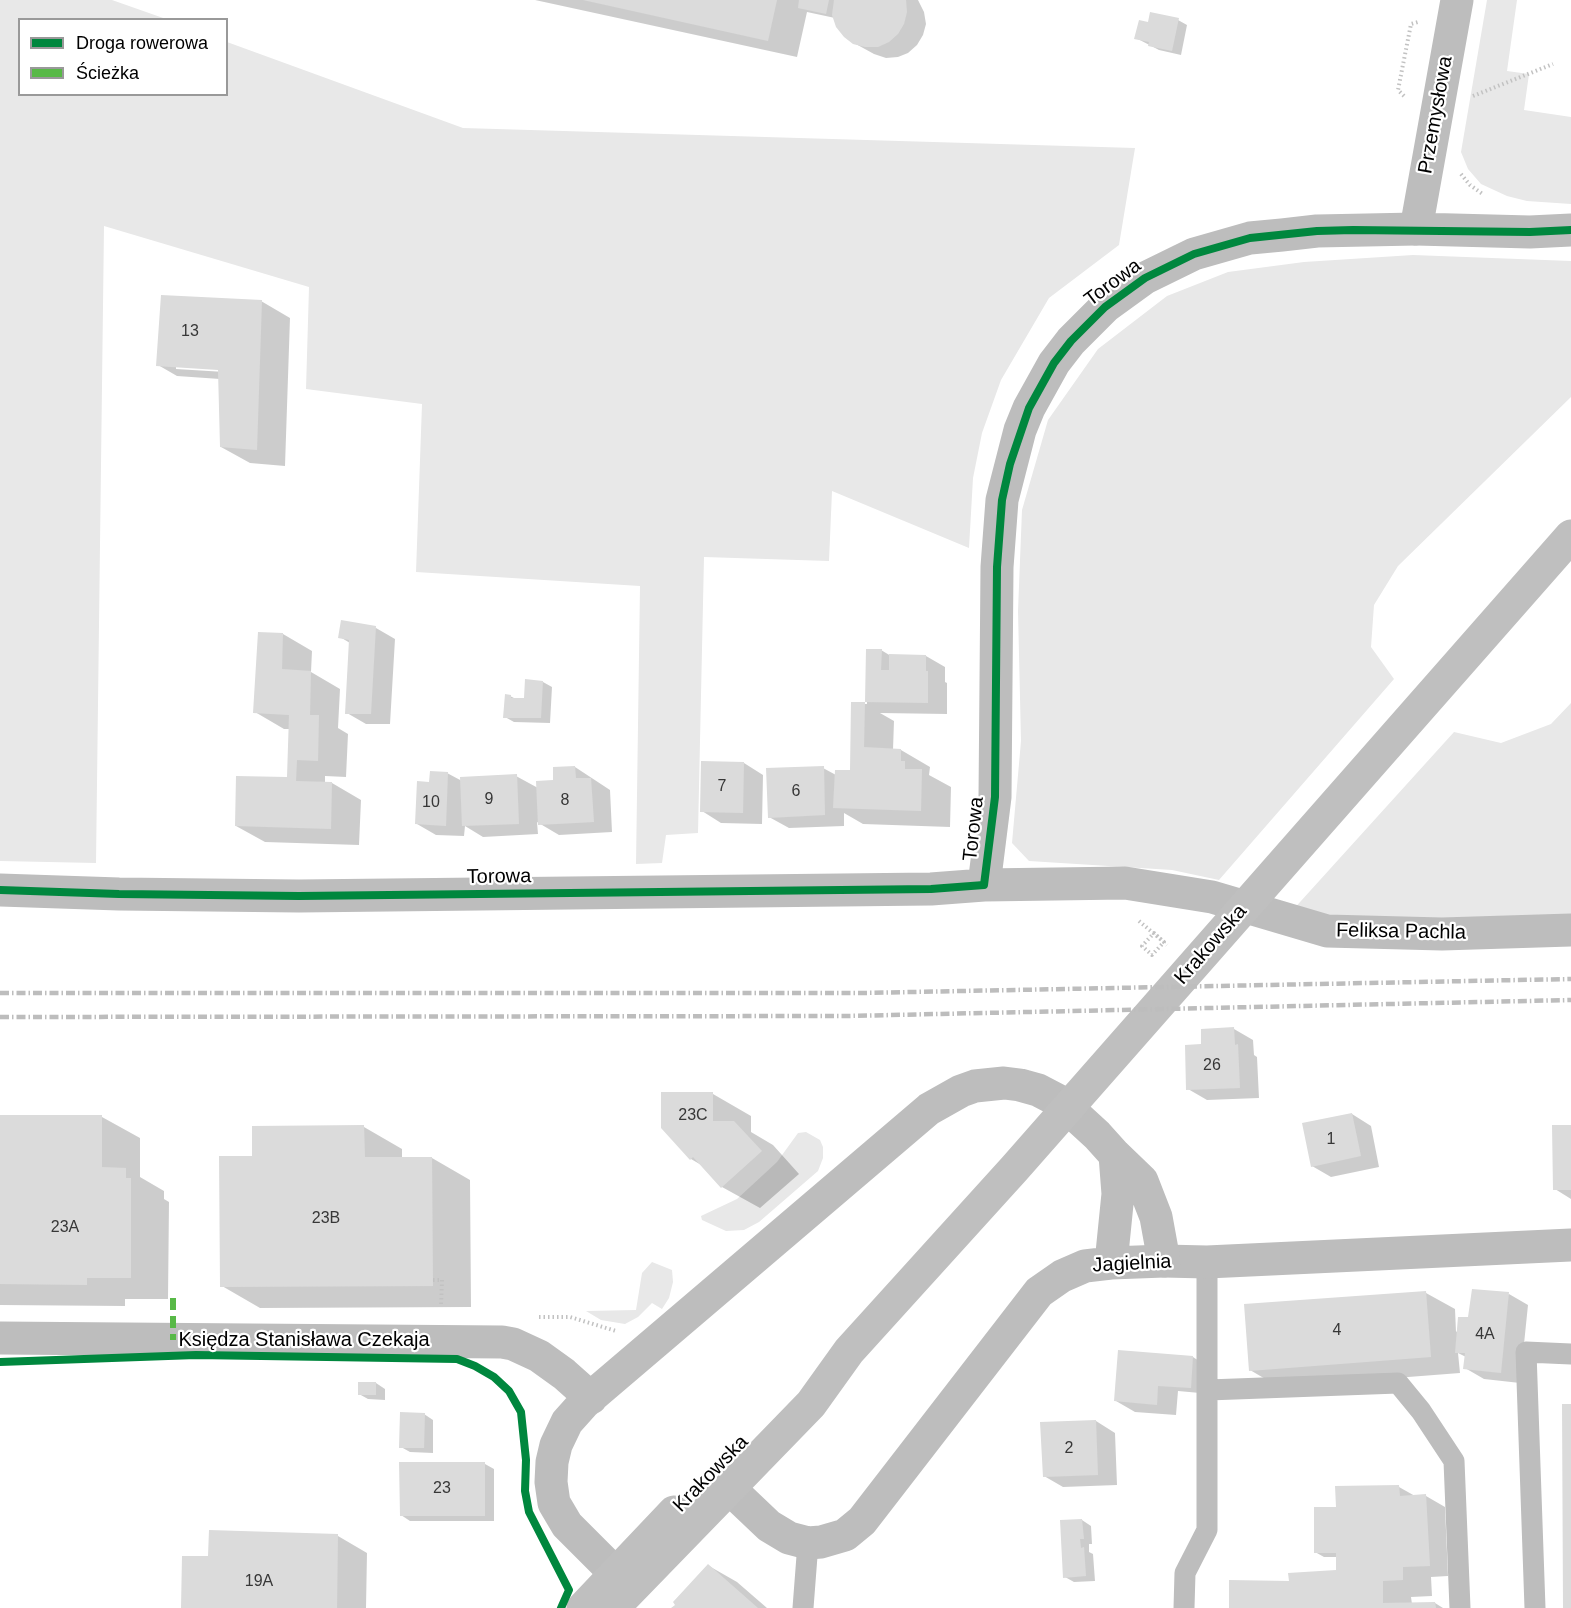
<!DOCTYPE html>
<meta charset="utf-8">
<style>
body{margin:0}
#map{position:relative;width:1571px;height:1608px;overflow:hidden;background:#fff;font-family:Arial,sans-serif}
canvas{display:block}
.legend{position:absolute;left:18px;top:18px;width:210px;height:78px;box-sizing:border-box;background:#fff;border:2px solid #999;margin:0;padding:8px 10px;list-style:none;font-size:18px;color:#000}
.legend li{display:flex;align-items:center;gap:12px;height:30px}
.legend b{width:30px;border:2px solid #999}
</style>
<div id="map">
<canvas width="1571" height="1608"></canvas>
<ul class="legend">
<li><b style="height:8px;background:#00873e"></b>Droga rowerowa</li>
<li><b style="height:8px;background:#58b947"></b>Ścieżka</li>
</ul>
</div>
<script>
const g = document.querySelector('canvas').getContext('2d');
g.lineJoin = 'round';
function fill(path, color) { g.fillStyle = color; g.fill(path, 'evenodd'); }
const shape = rows => new Path2D(rows.map(r => 'M' + r).join(''));
function strokePath(path, color, width, dash) { g.strokeStyle = color; g.lineWidth = width; g.lineCap = dash ? 'butt' : 'round'; g.setLineDash(dash || []); g.stroke(path); }
function write(font, color, halo, rows, align = 'center') {
  g.font = font + ' Arial,sans-serif'; g.lineWidth = 4.5; g.setLineDash([]); g.textBaseline = 'middle'; g.strokeStyle = halo; g.fillStyle = color; for (const [text, x, y, turn = 0] of rows) {
    g.save(); g.translate(x, y); g.rotate((+turn || 0) * Math.PI / 180); g.textAlign = isNaN(turn) ? turn : align; if (halo) g.strokeText(text, 0, 0); g.fillText(text, 0, 0); g.restore();
  }
}
fill(shape([
 [0,0,112,0,166,19,20,20,20,94,226,94,227,42,463,128,1135,148,1119,245,1049,298,1001,380,982,433,973,478,969,548,832,491,829,561,704,557,698,833,666,835,662,863,636,864,640,586,416,572,422,404,306,389,309,287,104,226,96,863,0,861],
 [1487,0,1517,0,1507,71,1529,74,1524,110,1571,117,1571,204,1527,201,1507,196,1481,184,1468,169,1461,152],
 [1413,255,1571,261,1571,397,1398,566,1374,605,1371,647,1394,679,1219,880,1172,870,1029,861,1012,843,1021,741,1018,611,1022,510,1048,420,1098,349,1167,296,1228,272,1304,262],
 [1571,703,1571,922,1443,926,1291,912,1454,732,1501,743,1551,724],
 [806,1132,820,1140,823,1147,823,1158,818,1171,759,1222,744,1230,726,1231,702,1220,701,1216,737,1199,777,1162,798,1133],
 [652,1262,672,1270,673,1282,669,1298,662,1309,652,1303,638,1317,625,1324,601,1320,586,1311,636,1310,642,1273]
]), '#e8e8e8');
fill(shape([
 [535,0,918,0,924,12,926,24,923,35,917,45,908,53,898,57,886,58,874,54,854,43,835,18,807,12,797,57],
 [1178,20,1187,25,1181,55,1159,50,1136,38,1149,24],
 [261,301,290,318,285,466,250,463,221,447,220,379,177,376,158,365],
 [176,366,226,369,225,372,176,369],
 [376,628,395,639,390,724,366,724,347,713,350,643,340,637],
 [283,634,312,651,311,672,340,689,338,728,348,734,346,777,325,776,325,783,332,783,361,800,359,845,265,842,236,826,288,779,290,729,284,729,255,712],
 [867,650,881,650,891,656,926,656,945,667,945,682,947,683,947,714,880,713,894,721,893,750,901,750,930,767,929,775,951,787,950,827,863,824,844,813,844,826,789,828,769,817,823,768,836,775,851,772,852,704,867,704],
 [543,682,552,687,550,723,514,722,505,717,510,696,516,699,525,700],
 [744,763,763,775,762,824,721,823,702,811],
 [575,767,610,790,612,832,559,835,537,822,538,834,483,837,465,826,464,836,436,835,417,824,431,783,447,773,462,781,516,776,538,788,555,781],
 [1234,1029,1253,1040,1254,1055,1257,1057,1259,1098,1207,1100,1188,1089,1203,1045],
 [713,1094,751,1116,751,1132,773,1145,799,1174,760,1208,722,1187,703,1166,691,1159,662,1128],
 [1352,1114,1371,1126,1379,1167,1331,1177,1312,1166],
 [0,1116,102,1117,140,1138,140,1177,164,1191,164,1199,169,1202,168,1299,125,1299,125,1306,0,1305],
 [1571,1126,1571,1199,1555,1189],
 [364,1127,402,1149,402,1158,432,1158,470,1180,471,1307,260,1308,222,1286,254,1157],
 [1426,1293,1455,1309,1456,1332,1470,1320,1509,1294,1528,1305,1520,1383,1484,1379,1465,1368,1466,1357,1458,1353,1460,1373,1279,1387,1250,1370],
 [1193,1357,1202,1363,1200,1393,1178,1391,1176,1415,1135,1412,1116,1401],
 [376,1383,385,1389,385,1400,368,1399,359,1394],
 [424,1414,433,1420,433,1453,410,1452,401,1447],
 [1096,1421,1115,1433,1117,1485,1063,1487,1044,1476],
 [401,1463,485,1464,494,1469,494,1521,410,1521,401,1515],
 [1399,1487,1415,1496,1426,1496,1445,1507,1448,1576,1431,1577,1432,1596,1411,1597,1412,1604,1435,1603,1443,1608,1230,1608,1290,1582,1338,1572,1338,1557,1324,1557,1315,1552,1337,1509],
 [1082,1520,1091,1526,1092,1544,1089,1544,1089,1552,1093,1554,1095,1581,1074,1582,1065,1577],
 [338,1536,367,1553,366,1608,182,1608],
 [709,1566,737,1582,767,1608,680,1608]
]), '#0003');
fill(shape([
 [583,0,777,0,768,41],
 [799,0,829,0,826,14,798,8],
 [834,0,906,0,907,12,904,24,898,34,889,42,878,47,865,47,853,44,844,37,836,27,832,15],
 [1150,12,1179,18,1172,51,1148,46,1149,42,1134,39,1139,20,1148,22],
 [161,295,262,300,257,450,220,447,218,370,156,366],
 [341,620,376,626,371,714,345,714,349,640,338,638],
 [258,632,283,633,282,669,311,671,310,715,319,715,318,761,297,760,296,781,332,782,331,829,235,826,236,776,287,777,289,715,253,713],
 [866,649,882,649,881,670,889,670,889,654,926,655,926,671,928,671,928,703,865,702],
 [525,679,543,681,541,718,503,718,505,694,511,695,511,698,524,698],
 [851,702,865,702,864,747,901,749,901,761,905,761,905,769,922,769,921,811,833,808,835,770,850,770],
 [701,761,744,762,743,813,700,812],
 [575,766,576,778,591,778,594,822,538,825,536,781,553,780,553,767],
 [824,766,825,815,768,818,766,768],
 [430,771,448,772,446,826,415,824,417,781,429,782],
 [517,774,519,824,462,826,460,777],
 [1234,1027,1235,1045,1238,1044,1240,1088,1186,1090,1185,1045,1201,1044,1201,1029],
 [661,1092,713,1092,713,1121,734,1121,762,1151,721,1188,693,1157,690,1160,661,1128],
 [1352,1113,1361,1156,1311,1167,1302,1123],
 [0,1115,102,1115,102,1167,126,1168,126,1178,131,1178,131,1278,87,1278,87,1285,0,1284],
 [364,1125,365,1157,432,1157,433,1286,220,1287,219,1156,252,1156,252,1126],
 [1552,1125,1571,1125,1571,1190,1553,1190],
 [1472,1289,1509,1292,1501,1373,1463,1369,1465,1353,1455,1353,1458,1317,1468,1317],
 [1426,1291,1431,1357,1249,1371,1244,1304],
 [1118,1350,1193,1356,1191,1388,1158,1386,1157,1405,1114,1401],
 [358,1382,376,1382,376,1395,358,1395],
 [1562,1404,1571,1404,1571,1608,1563,1608],
 [400,1412,425,1413,424,1448,399,1448],
 [1096,1420,1098,1475,1043,1477,1040,1422],
 [399,1462,485,1462,485,1516,400,1516],
 [1399,1485,1400,1496,1426,1494,1430,1566,1403,1567,1403,1580,1383,1581,1383,1603,1435,1602,1436,1608,1229,1608,1229,1580,1289,1581,1288,1573,1336,1570,1336,1553,1314,1553,1314,1507,1336,1507,1335,1486],
 [1082,1519,1084,1539,1080,1539,1081,1548,1084,1547,1086,1576,1063,1578,1060,1520],
 [209,1530,338,1534,337,1608,181,1608,182,1556,208,1556],
 [708,1564,716,1571,758,1608,671,1608,675,1605,673,1602]
]), '#dbdbdb');
strokePath(shape([
 [1404,96,1398,90,1411,24,1418,22],
 [1473,96,1553,64],
 [1461,174,1470,185,1484,195],
 [1139,921,1152,932,1164,942,1152,955,1142,946,1154,933,1167,945],
 [433,1280,442,1280,441,1307],
 [539,1317,570,1317,616,1331]
]), '#c2c2c2', 4, [1.5, 3]);
strokePath(shape([
 [1208,1390,1398,1383,1421,1411,1454,1461,1460,1608],
 [803,1608,808,1543],
 [1184,1608,1185,1573,1207,1530,1207,1262],
 [1535,1608,1526,1352,1571,1354]
]), '#bdbdbd', 21);
strokePath(shape([
 [984,885,1125,883,1212,897,1327,931,1442,934,1571,930],
 [0,890,119,894,299,896,931,889,984,885,995,797,997,567,1002,500,1020,430,1029,408,1054,363,1071,341,1105,307,1145,278,1194,254,1250,238,1282,235,1317,231,1416,229],
 [1164,1261,1207,1262,1571,1245]
]), '#bdbdbd', 33);
strokePath(shape([
 [1457,0,1416,229,1530,232,1571,230],
 [1111,1263,1118,1194,1115,1155],
 [0,1338,502,1342,513,1344,539,1356,564,1374,591,1398],
 [615,1573,567,1525,554,1503,551,1482,552,1462,556,1445,567,1422,584,1403,929,1109,961,1091,975,1086,1004,1083,1020,1085,1038,1090,1061,1102,1097,1135,1115,1155,1142,1181,1156,1217,1164,1261,1111,1263,1085,1266,1062,1276,1039,1292,862,1521,845,1535,821,1542,808,1543,789,1538,769,1526,729,1488]
]), '#bdbdbd', 33);
strokePath(shape([
 [583,1608,674,1512],
 [613,1608,811,1404,849,1351,1014,1169,1571,536]
]), '#bfbfbf', 33);
strokePath(shape([
 [0,993,861,993,1571,979],
 [0,1017,847,1016,1571,1000]
]), '#bdbdbd', 4.5, [9, 3, 1.5, 3]);
strokePath(shape([
 [173,1298,173,1340]
]), '#58b947', 6, [12, 6]);
strokePath(shape([
 [0,890,119,894,299,896,931,889,984,885,995,797,997,567,1002,500,1010,464,1029,408,1054,363,1071,341,1105,307,1145,278,1194,254,1250,238,1317,231,1353,230,1530,232,1571,230],
 [0,1362,196,1355,457,1359,475,1366,494,1377,509,1391,521,1412,526,1460,525,1491,529,1512,569,1590,561,1608]
]), '#00873e', 8);
write('16px', '#373737', null, [
 ["13",190,332],
 ["7",722,787],
 ["6",796,792],
 ["9",489,800],
 ["8",565,801],
 ["10",431,803],
 ["26",1212,1066],
 ["23C",693,1116],
 ["1",1331,1140],
 ["23B",326,1219],
 ["23A",65,1228],
 ["4",1337,1331],
 ["4A",1485,1335],
 ["2",1069,1449],
 ["23",442,1489],
 ["19A",259,1582]
]);
write('20px', '#000', '#fff', [
 ["Przemysłowa",1436,115,-80],
 ["Torowa",1113,283,-37],
 ["Torowa",974,829,-84],
 ["Torowa",499,877,-1],
 ["Feliksa Pachla",1401,932,1],
 ["Krakowska",1211,945,-49],
 ["Jagielnia",1132,1264,-3],
 ["Księdza Stanisława Czekaja",304,1340],
 ["Krakowska",711,1474,-46]
]);
</script>
